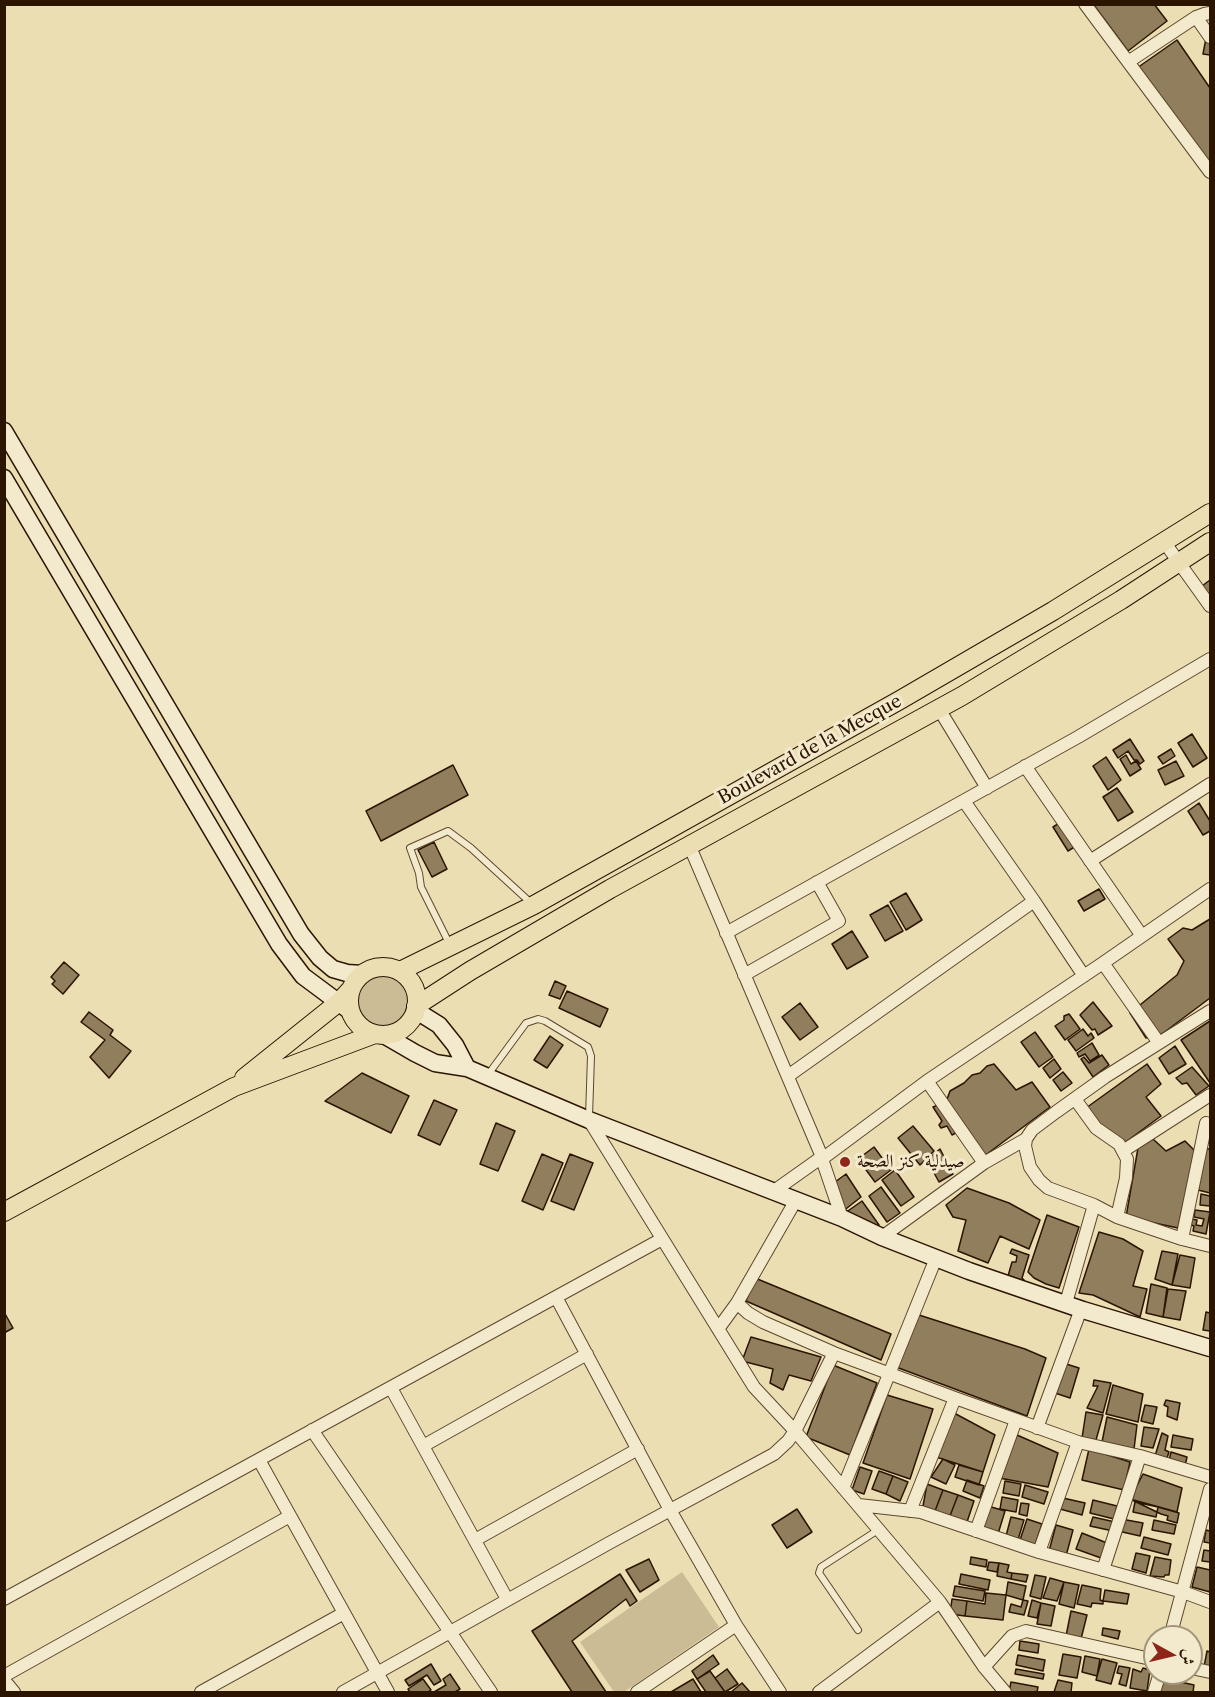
<!DOCTYPE html>
<meta charset="utf-8">
<style>
body{margin:0}
#map{position:relative;width:1215px;height:1697px;overflow:hidden;background:#ecdeb3;font-family:"Libre Caslon Text",Amiri,serif}
canvas{display:block}
.frame{position:absolute;inset:0;border:6px solid #2c1500;pointer-events:none}
.north{position:absolute;left:1143px;top:1625px;width:60px;height:60px;box-sizing:border-box;background:#f3eace;border:2px solid #a3957c;border-radius:50%;rotate:98deg;font-size:16px;font-weight:700;line-height:24px;text-align:center;color:#2c1500}
.north::after{content:'';display:block;margin:auto;width:21px;height:27px;background:#8f2418;clip-path:polygon(50% 0,100% 100%,50% 72%,0 100%)}
</style>
<div id="map">
<canvas width="1215" height="1697"></canvas>
<div class="frame"></div>
<div class="north">ش</div>
</div>
<script>
const g = document.querySelector('canvas').getContext('2d');
g.lineJoin = 'round';
function fill(path, color) { g.fillStyle = color; g.fill(path, 'evenodd'); }
const shape = rows => new Path2D(rows.map(r => 'M' + r).join(''));
function strokePath(path, color, width, dash) { g.strokeStyle = color; g.lineWidth = width; g.lineCap = dash ? 'butt' : 'round'; g.setLineDash(dash || []); g.stroke(path); }
function write(font, color, halo, rows, align = 'center') {
  g.font = font + ' "Libre Caslon Text",Amiri,serif'; g.lineWidth = 6; g.setLineDash([]); g.textBaseline = 'middle'; g.strokeStyle = halo; g.fillStyle = color; for (const [text, x, y, turn = 0] of rows) {
    g.save(); g.translate(x, y); g.rotate((+turn || 0) * Math.PI / 180); g.textAlign = isNaN(turn) ? turn : align; if (halo) g.strokeText(text, 0, 0); g.fillText(text, 0, 0); g.restore();
  }
}
fill(shape([
 '352 1000a29 29 0 1 1 58 0a29 29 0 1 1-58 0Z',
 [682,1572,719,1627,624,1692,614,1692,580,1642]
]), '#cbbc95');
const building = shape([
 [1093,4,1154,4,1167,21,1128,51,1093,4],
 [1207,33,1210,33,1210,55,1203,54,1207,33],
 [1177,40,1210,88,1210,173,1137,68,1177,40],
 [1210,580,1210,598,1202,586,1210,580],
 [1192,734,1207,758,1193,767,1178,743,1192,734],
 [1130,739,1144,761,1140,764,1137,760,1134,760,1128,751,1118,758,1113,750,1130,739],
 [1171,749,1175,756,1163,764,1158,757,1171,749],
 [1126,755,1131,764,1136,761,1141,769,1130,776,1120,759,1126,755],
 [1106,757,1121,780,1108,790,1093,766,1106,757],
 [1176,761,1184,776,1165,785,1158,770,1176,761],
 [453,765,468,795,381,841,366,811,453,765],
 [1117,788,1133,812,1118,821,1103,797,1117,788],
 [1199,803,1210,821,1210,831,1203,835,1188,811,1199,803],
 [1061,822,1076,846,1068,851,1053,827,1061,822],
 [434,842,447,869,432,877,418,850,434,842],
 [1099,889,1105,899,1084,911,1078,901,1099,889],
 [906,893,922,920,906,930,890,902,906,893],
 [888,905,903,931,885,941,870,915,888,905],
 [1210,919,1210,998,1162,1034,1146,1038,1130,1013,1177,975,1184,961,1168,939,1183,928,1192,930,1210,919],
 [852,931,868,957,847,969,832,944,852,931],
 [64,962,79,975,63,994,52,984,55,981,51,977,64,962],
 [555,981,566,986,560,999,549,995,555,981],
 [567,991,608,1009,600,1027,559,1008,567,991],
 [1093,1002,1112,1026,1098,1035,1095,1029,1092,1030,1080,1015,1093,1002],
 [800,1003,818,1027,800,1040,782,1017,800,1003],
 [89,1012,113,1030,110,1035,131,1051,109,1078,90,1057,105,1040,81,1022,89,1012],
 [1069,1014,1080,1029,1065,1040,1055,1026,1064,1020,1064,1016,1069,1014],
 [1210,1021,1210,1083,1181,1040,1210,1021],
 [1083,1029,1088,1036,1091,1033,1094,1038,1076,1051,1068,1040,1083,1029],
 [1035,1032,1053,1057,1039,1067,1021,1042,1035,1032],
 [550,1036,563,1045,547,1068,534,1060,550,1036],
 [1092,1043,1099,1055,1090,1061,1085,1054,1079,1057,1077,1053,1092,1043],
 [1175,1046,1186,1064,1169,1074,1159,1058,1175,1046],
 [1102,1055,1109,1065,1093,1077,1081,1059,1084,1057,1089,1063,1102,1055],
 [1054,1059,1061,1069,1050,1078,1043,1068,1054,1059],
 [994,1064,1016,1090,1032,1082,1050,1107,983,1157,961,1130,952,1135,947,1126,941,1128,939,1125,942,1121,933,1107,946,1102,950,1091,964,1083,972,1075,980,1073,987,1066,994,1064],
 [1147,1064,1161,1084,1146,1097,1161,1116,1123,1144,1100,1128,1086,1108,1147,1064],
 [1192,1067,1209,1086,1196,1095,1187,1083,1182,1084,1176,1078,1192,1067],
 [1063,1072,1072,1083,1061,1091,1053,1080,1063,1072],
 [362,1073,409,1096,391,1133,325,1101,362,1073],
 [434,1100,457,1110,440,1145,418,1135,434,1100],
 [496,1123,515,1131,498,1171,480,1164,496,1123],
 [913,1126,934,1151,920,1165,898,1138,913,1126],
 [1153,1139,1166,1151,1185,1141,1195,1151,1178,1228,1126,1217,1138,1148,1153,1139],
 [874,1147,891,1170,875,1182,858,1159,874,1147],
 [940,1149,953,1174,939,1182,927,1160,940,1149],
 [1206,1149,1210,1149,1210,1193,1198,1190,1206,1149],
 [542,1154,563,1163,543,1210,522,1201,542,1154],
 [570,1154,593,1163,574,1210,551,1201,570,1154],
 [895,1170,914,1197,901,1206,882,1180,895,1170],
 [846,1174,861,1197,842,1212,835,1182,846,1174],
 [881,1187,900,1213,887,1222,869,1196,881,1187],
 [967,1188,1009,1203,1040,1220,1029,1249,1000,1236,988,1263,958,1251,966,1220,953,1217,946,1205,967,1188],
 [1201,1194,1210,1196,1210,1206,1200,1205,1201,1194],
 [862,1201,879,1225,874,1230,845,1213,862,1201],
 [1195,1210,1210,1212,1206,1234,1193,1231,1194,1226,1191,1225,1192,1219,1197,1220,1196,1225,1202,1226,1204,1219,1194,1217,1195,1210],
 [1047,1215,1079,1227,1059,1288,1046,1284,1034,1278,1028,1272,1047,1215],
 [1099,1232,1123,1239,1143,1251,1133,1286,1147,1289,1140,1317,1093,1295,1079,1293,1099,1232],
 [1012,1249,1029,1255,1022,1278,1024,1280,1022,1282,1014,1280,1013,1277,1008,1276,1012,1262,1016,1262,1017,1256,1010,1253,1012,1249],
 [1162,1251,1178,1254,1172,1285,1155,1279,1162,1251],
 [1180,1255,1195,1258,1190,1288,1172,1285,1180,1255],
 [755,1278,891,1334,881,1360,746,1301,755,1278],
 [1151,1284,1167,1288,1163,1317,1146,1313,1151,1284],
 [1168,1289,1186,1291,1180,1320,1163,1317,1168,1289],
 [4,1312,13,1328,4,1333,4,1312],
 [1206,1312,1210,1313,1210,1331,1203,1330,1206,1312],
 [919,1315,1025,1349,1046,1358,1027,1416,896,1367,919,1315],
 [751,1337,821,1357,811,1381,789,1375,783,1390,770,1383,773,1369,742,1361,751,1337],
 [1063,1363,1079,1368,1070,1398,1055,1393,1063,1363],
 [833,1365,877,1383,850,1455,806,1437,833,1365],
 [1094,1380,1111,1383,1103,1413,1087,1408,1098,1386,1093,1386,1094,1380],
 [1113,1385,1143,1394,1138,1422,1106,1414,1113,1385],
 [887,1395,933,1409,910,1479,863,1463,887,1395],
 [1166,1400,1180,1403,1177,1420,1167,1416,1168,1407,1164,1405,1166,1400],
 [1145,1405,1157,1407,1153,1424,1141,1421,1145,1405],
 [1086,1412,1103,1415,1096,1440,1082,1438,1086,1412],
 [954,1413,995,1435,983,1472,936,1457,954,1413],
 [1107,1417,1137,1425,1134,1449,1102,1442,1107,1417],
 [1144,1427,1159,1429,1153,1448,1141,1446,1144,1427],
 [1162,1433,1168,1436,1165,1450,1169,1452,1167,1458,1155,1456,1162,1433],
 [1017,1435,1058,1453,1048,1487,999,1478,1017,1435],
 [1173,1435,1193,1439,1191,1450,1171,1447,1173,1435],
 [1089,1449,1130,1462,1124,1490,1082,1480,1089,1449],
 [1171,1452,1187,1457,1185,1466,1169,1461,1171,1452],
 [943,1459,955,1465,946,1484,931,1477,943,1459],
 [959,1465,983,1472,979,1485,955,1477,959,1465],
 [860,1467,872,1471,864,1494,852,1490,860,1467],
 [879,1471,893,1476,886,1494,872,1489,879,1471],
 [1143,1474,1182,1488,1177,1512,1130,1499,1143,1474],
 [893,1476,908,1482,900,1501,886,1494,893,1476],
 [967,1480,984,1486,980,1498,963,1491,967,1480],
 [1005,1481,1021,1484,1019,1496,1003,1493,1005,1481],
 [927,1484,943,1490,935,1511,923,1506,927,1484],
 [1025,1485,1048,1492,1044,1504,1022,1497,1025,1485],
 [943,1490,958,1495,950,1516,935,1511,943,1490],
 [958,1495,974,1501,967,1522,950,1516,958,1495],
 [1002,1497,1018,1500,1016,1512,1000,1509,1002,1497],
 [1063,1498,1085,1503,1082,1515,1060,1509,1063,1498],
 [1130,1499,1179,1513,1177,1523,1167,1520,1168,1516,1161,1514,1130,1499],
 [1093,1500,1117,1506,1114,1519,1090,1513,1093,1500],
 [1135,1502,1158,1507,1156,1517,1133,1512,1135,1502],
 [1021,1503,1029,1504,1027,1516,1019,1514,1021,1503],
 [988,1506,1005,1511,998,1534,981,1529,988,1506],
 [797,1509,812,1532,787,1548,772,1525,797,1509],
 [1011,1517,1024,1520,1017,1543,1006,1536,1011,1517],
 [1093,1517,1115,1522,1113,1531,1090,1526,1093,1517],
 [1027,1519,1042,1524,1035,1545,1020,1540,1027,1519],
 [1121,1519,1143,1523,1140,1536,1118,1531,1121,1519],
 [1154,1520,1176,1525,1174,1534,1152,1530,1154,1520],
 [1056,1525,1073,1530,1066,1556,1049,1551,1056,1525],
 [1206,1530,1210,1531,1210,1543,1204,1542,1206,1530],
 [1082,1533,1107,1543,1101,1558,1076,1549,1082,1533],
 [1144,1537,1171,1544,1168,1555,1141,1548,1144,1537],
 [1204,1550,1210,1551,1210,1562,1202,1561,1204,1550],
 [1136,1553,1150,1556,1146,1573,1132,1569,1136,1553],
 [971,1557,987,1560,986,1567,970,1564,971,1557],
 [1155,1557,1171,1560,1169,1575,1165,1575,1164,1577,1150,1576,1155,1557],
 [649,1559,659,1580,640,1592,626,1570,649,1559],
 [989,1562,999,1563,997,1572,987,1570,989,1562],
 [999,1563,1009,1565,1007,1572,1012,1573,1011,1579,997,1576,999,1563],
 [1197,1567,1210,1570,1210,1592,1192,1587,1197,1567],
 [1012,1573,1028,1575,1026,1582,1011,1579,1012,1573],
 [620,1574,637,1601,630,1606,626,1599,572,1641,606,1692,572,1692,532,1631,620,1574],
 [961,1574,990,1580,988,1590,959,1584,961,1574],
 [1035,1575,1046,1577,1041,1599,1030,1596,1035,1575],
 [1050,1578,1064,1582,1057,1601,1043,1598,1050,1578],
 [1008,1582,1026,1586,1023,1600,1006,1595,1008,1582],
 [1064,1582,1079,1585,1074,1608,1059,1604,1064,1582],
 [1082,1585,1101,1589,1100,1600,1103,1601,1103,1604,1092,1603,1091,1607,1077,1604,1082,1585],
 [955,1586,985,1591,983,1601,953,1596,955,1586],
 [1105,1590,1129,1594,1127,1604,1103,1601,1105,1590],
 [986,1593,1006,1595,1003,1620,965,1616,967,1601,985,1604,986,1593],
 [952,1599,967,1601,965,1616,950,1614,952,1599],
 [1023,1600,1028,1601,1024,1615,1009,1612,1011,1604,1021,1607,1023,1600],
 [1032,1600,1041,1603,1037,1618,1028,1616,1032,1600],
 [1041,1603,1055,1606,1051,1626,1037,1624,1041,1603],
 [1071,1611,1087,1615,1081,1639,1066,1636,1071,1611],
 [1103,1628,1120,1631,1118,1639,1102,1635,1103,1628],
 [1020,1641,1039,1644,1038,1653,1019,1650,1020,1641],
 [1207,1651,1210,1652,1210,1668,1204,1667,1207,1651],
 [1063,1654,1081,1657,1077,1678,1059,1675,1063,1654],
 [713,1655,719,1664,697,1679,692,1671,713,1655],
 [1018,1655,1045,1660,1043,1671,1016,1665,1018,1655],
 [1085,1656,1100,1659,1097,1676,1082,1672,1085,1656],
 [1102,1659,1117,1663,1111,1684,1096,1680,1102,1659],
 [431,1664,441,1681,434,1685,427,1675,409,1686,405,1680,431,1664],
 [1119,1666,1130,1668,1126,1686,1119,1684,1122,1674,1117,1673,1119,1666],
 [1143,1668,1150,1670,1147,1691,1130,1688,1133,1669,1141,1672,1143,1668],
 [727,1669,738,1684,725,1692,715,1678,727,1669],
 [1016,1669,1044,1674,1043,1679,1015,1674,1016,1669],
 [710,1671,725,1692,706,1692,697,1679,710,1671],
 [450,1674,460,1689,455,1692,434,1692,446,1685,443,1679,450,1674],
 [1163,1678,1194,1685,1193,1692,1159,1692,1163,1678],
 [423,1679,431,1690,428,1692,410,1692,408,1689,423,1679],
 [693,1679,701,1692,671,1692,693,1679],
 [1058,1680,1072,1683,1071,1692,1054,1692,1058,1680],
 [1011,1682,1038,1687,1037,1692,1009,1692,1011,1682],
 [742,1683,750,1692,731,1692,742,1683]
]);
fill(building, '#907e5d');
strokePath(building, '#2c1500', 1.5);
const lane = shape([
 [450,945,421,887,419,873,410,848,448,831,471,848,531,903],
 [487,1076,526,1023,538,1019,545,1021,588,1047,591,1056,589,1117],
 [858,1630,819,1573,821,1567,878,1530]
]);
const street = shape([
 [1085,4,1210,172],
 [1196,17,1210,37],
 [1128,62,1196,17,1204,14,1210,13],
 [1165,543,1210,606],
 [939,709,987,788],
 [1025,766,1142,936],
 [964,801,1034,901,1084,976],
 [690,847,822,1157],
 [1090,861,1210,784],
 [726,933,1078,737,1210,659],
 [1103,963,1210,889],
 [744,975,839,921,817,882],
 [1210,1011,1105,1077,1056,1112,1032,1130,1026,1139,1025,1146,1030,1167,1039,1180,1048,1188,1094,1205,1117,1217,1182,1239,1210,1246],
 [788,1076,1034,901],
 [927,1081,984,1163],
 [1075,1099,1096,1128,1119,1144,1127,1159,1126,1178,1117,1217],
 [589,1120,754,1387,795,1431,940,1602,984,1667,1005,1692],
 [1123,1151,1210,1095],
 [822,1159,842,1218],
 [774,1191,822,1157,822,1159,927,1081,1103,963,1159,1043],
 [882,1237,984,1163,1026,1139],
 [1182,1239,1206,1123],
 [556,1297,670,1510,736,1625,780,1692],
 [737,1303,796,1200],
 [1066,1303,1094,1205],
 [718,1329,737,1303,748,1313,763,1322,834,1353,955,1398,1078,1442,1140,1456,1210,1477],
 [391,1388,507,1599],
 [1037,1428,1081,1309],
 [312,1430,491,1692],
 [423,1446,587,1354],
 [259,1460,388,1692],
 [843,1488,936,1258],
 [859,1505,921,1512,1039,1552,1183,1592,1210,1602],
 [910,1511,955,1398],
 [976,1531,1016,1420],
 [475,1540,638,1449],
 [1039,1552,1078,1442],
 [1103,1570,1140,1456],
 [4,1599,662,1239],
 [1170,1637,1210,1489],
 [984,1667,1012,1636,1026,1631,1155,1660],
 [1191,1668,1210,1672],
 [4,1676,290,1516],
 [4,1680,14,1692],
 [201,1692,344,1613],
 [343,1692,611,1542,774,1454,788,1441,795,1431,834,1353],
 [637,1692,736,1625],
 [819,1692,940,1602],
 [1154,1692,1160,1673]
]);
const secondary = shape([
 [4,431,301,934,320,958,333,969,347,973,362,974],
 [4,478,279,944,303,976,350,1011],
 [415,1010,439,1025,455,1045,467,1068],
 [384,1035,415,1053,435,1063,467,1068,589,1120,842,1218,882,1237,969,1271,1083,1310,1210,1348]
]);
const primary = shape([
 '349 1001a34 34 0 1 1 68 0a34 34 0 1 1-68 0Z',
 [400,971,534,905,900,700,1053,611,1210,513],
 [416,1006,470,971,610,889,962,696,1121,600,1210,542],
 [244,1078,339,1002,350,990],
 [4,1212,234,1087,375,1034]
]);
strokePath(lane, '#5c472d', 8);
strokePath(street, '#5c472d', 14);
strokePath(secondary, '#2c1500', 19);
strokePath(primary, '#2c1500', 20);
strokePath(lane, '#f3eace', 6);
strokePath(street, '#f3eace', 12);
strokePath(secondary, '#f3eace', 16);
strokePath(primary, '#ecdeb3', 18);
for (const [x, y, r, color] of [
 [845,1162,6,"#8f2418"]
]) { const dot = new Path2D(); dot.arc(x, y, r, 0, 2 * Math.PI); g.fillStyle = color; g.fill(dot); strokePath(dot, '#f3eace', 2); }
write('18px', '#2c1500', '#f3eace', [
 ["Boulevard de la Mecque",810,750,-29]
]);
write('18px', '#2c1500', '#f3eace', [
 ["صيدلية كنز الصحة",857,1162]
], 'left');
</script>
